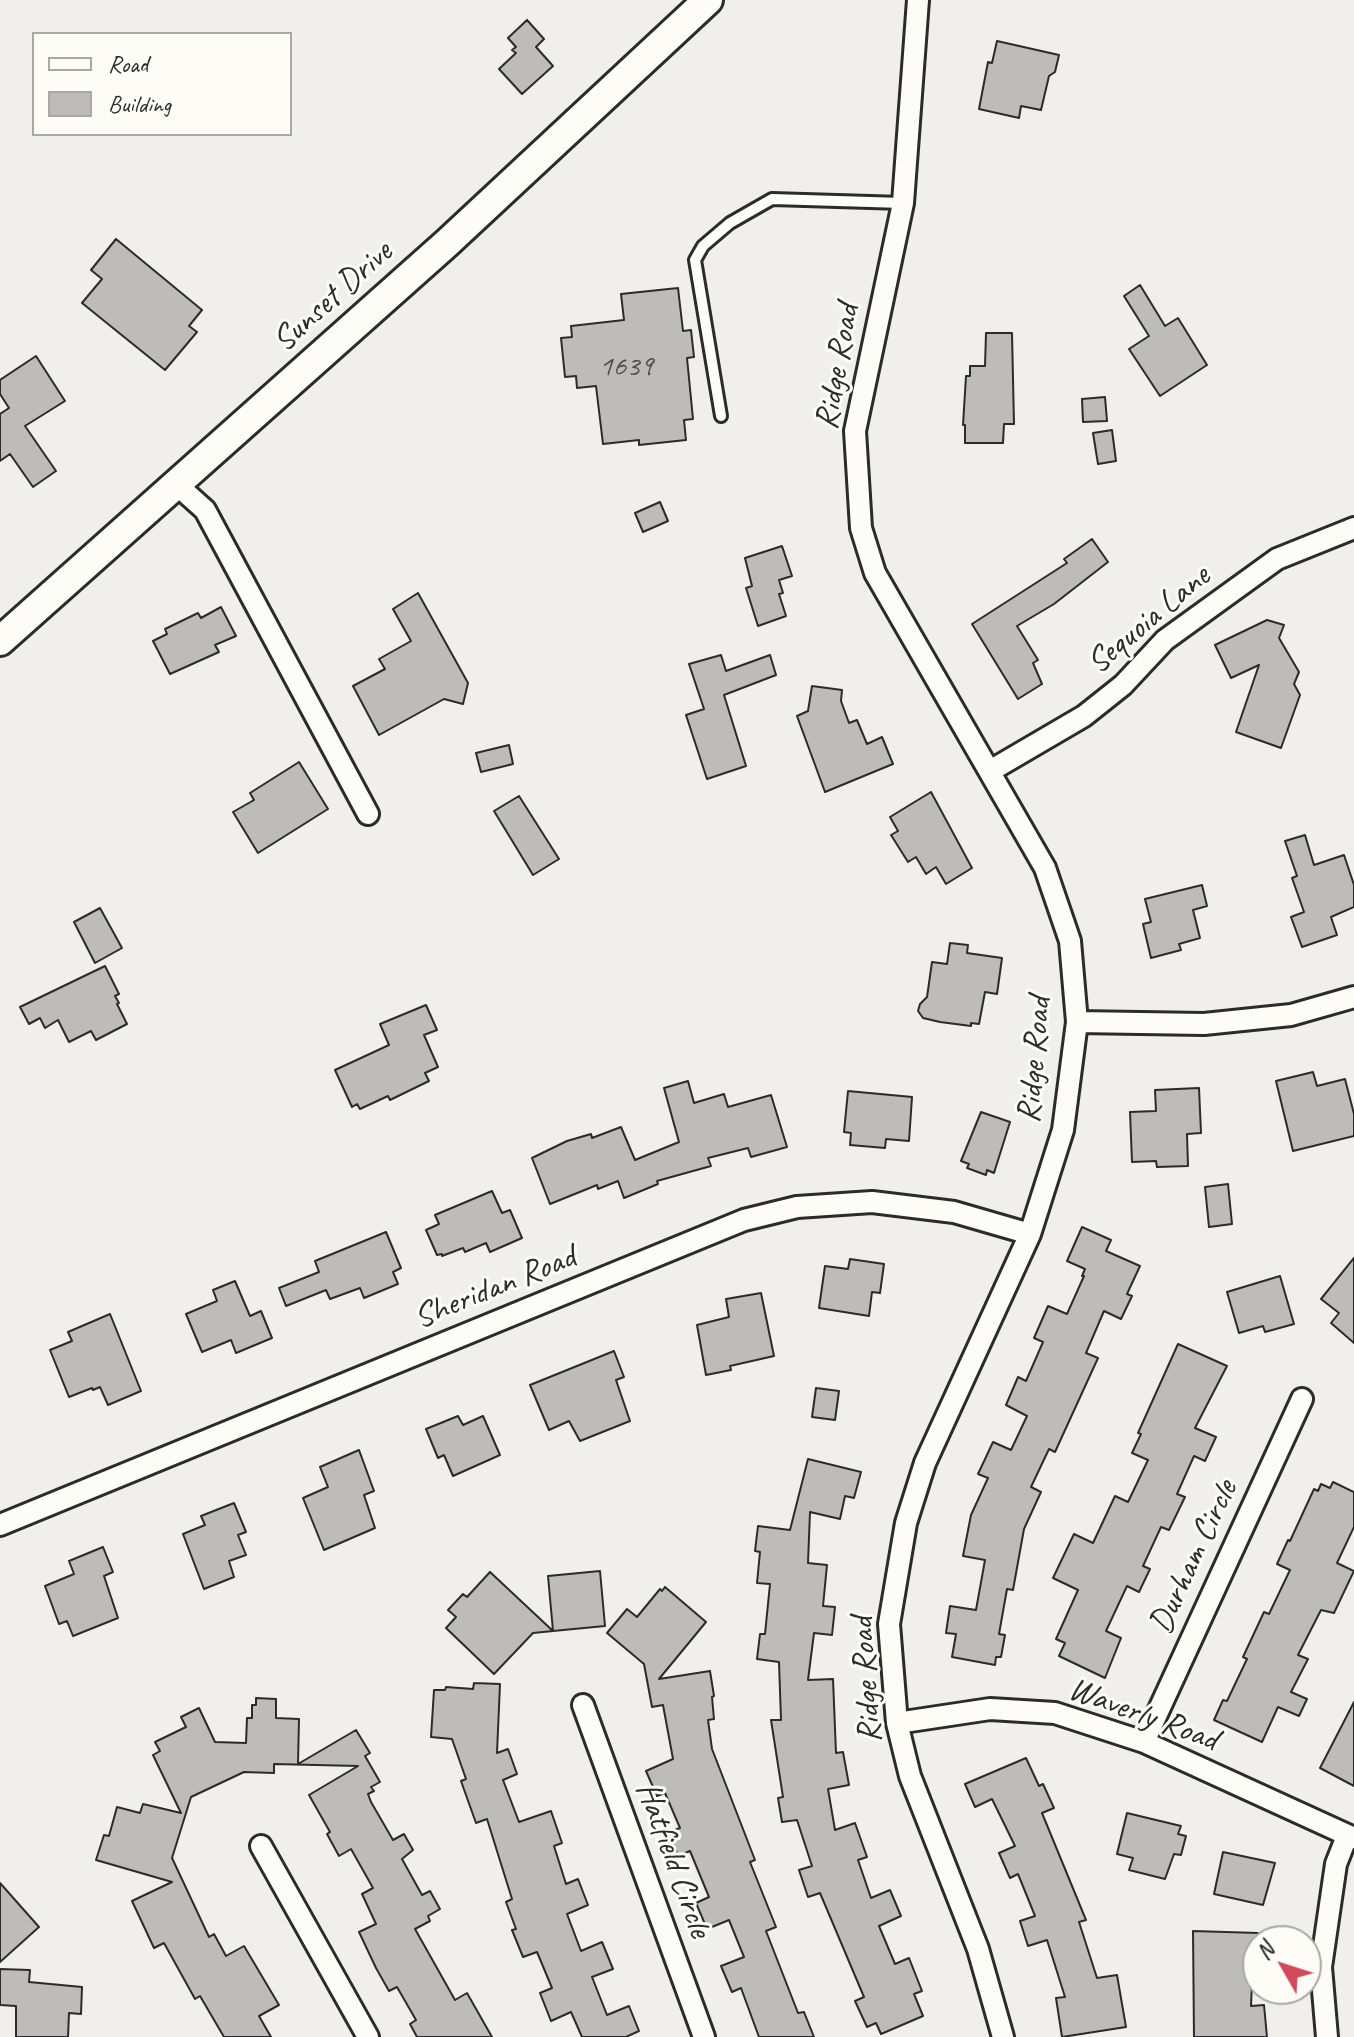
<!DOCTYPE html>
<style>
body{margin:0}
#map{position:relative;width:1354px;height:2037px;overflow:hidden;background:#f0efeb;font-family:Caveat,sans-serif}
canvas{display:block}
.legend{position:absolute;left:32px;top:32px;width:260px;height:104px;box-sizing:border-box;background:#fdfcf7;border:2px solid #a9a8a5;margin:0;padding:10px 14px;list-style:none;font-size:24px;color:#2b2b2b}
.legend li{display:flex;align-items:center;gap:16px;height:40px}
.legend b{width:40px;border:2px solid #a9a8a5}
.north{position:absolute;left:1242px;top:1925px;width:80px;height:80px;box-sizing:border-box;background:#fdfcf7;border:2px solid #a9a8a5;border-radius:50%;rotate:309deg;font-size:22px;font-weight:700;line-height:32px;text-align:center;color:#2b2b2b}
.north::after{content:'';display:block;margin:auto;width:28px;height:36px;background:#d1495b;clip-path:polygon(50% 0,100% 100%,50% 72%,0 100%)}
</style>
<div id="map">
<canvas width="1354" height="2037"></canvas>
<ul class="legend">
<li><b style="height:10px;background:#fdfcf7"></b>Road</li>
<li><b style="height:22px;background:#bdbcb8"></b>Building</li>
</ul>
<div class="north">N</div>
</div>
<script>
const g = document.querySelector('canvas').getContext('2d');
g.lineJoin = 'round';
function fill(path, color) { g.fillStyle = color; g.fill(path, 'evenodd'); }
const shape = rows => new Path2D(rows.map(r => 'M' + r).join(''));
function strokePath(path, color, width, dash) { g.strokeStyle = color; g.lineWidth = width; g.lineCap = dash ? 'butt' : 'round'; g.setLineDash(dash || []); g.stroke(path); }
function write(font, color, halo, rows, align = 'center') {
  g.font = font + ' Caveat,sans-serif'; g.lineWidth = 6; g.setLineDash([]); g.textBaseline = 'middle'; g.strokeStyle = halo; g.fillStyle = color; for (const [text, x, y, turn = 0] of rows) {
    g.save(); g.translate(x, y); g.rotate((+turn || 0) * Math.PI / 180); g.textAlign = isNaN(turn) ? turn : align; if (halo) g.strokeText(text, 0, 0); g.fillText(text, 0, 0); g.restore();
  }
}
const building = shape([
 [527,20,544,39,536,47,553,66,522,94,499,69,516,53,512,50,516,47,508,38,527,20],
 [997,41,1059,55,1055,72,1049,76,1041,110,1021,106,1019,118,979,109,988,62,992,63,997,41],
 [116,239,202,310,189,326,197,332,165,370,82,303,102,279,91,270,116,239],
 [1140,285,1165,326,1178,318,1207,365,1160,396,1129,349,1149,336,1124,296,1140,285],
 [678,288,683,331,691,330,694,357,687,358,693,419,684,420,686,440,639,445,639,440,603,444,596,386,577,388,576,376,565,377,561,338,572,337,571,326,624,320,621,294,678,288],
 [986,333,1012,333,1014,424,1004,424,1003,443,965,443,965,425,963,425,966,376,970,376,970,366,985,366,986,333],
 [36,356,65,401,25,426,56,471,33,487,10,454,0,461,0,414,9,408,0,394,0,380,36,356],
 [1105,397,1107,421,1083,422,1082,399,1105,397],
 [1112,430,1116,461,1098,464,1093,433,1112,430],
 [660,502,668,521,643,532,635,513,660,502],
 [1092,539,1108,562,1054,604,1017,626,1038,660,1033,663,1042,684,1018,699,972,624,1067,563,1064,559,1092,539],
 [782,546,792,576,779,580,783,593,779,594,786,616,758,626,746,588,752,586,745,558,782,546],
 [418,593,468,683,463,704,444,699,379,735,353,686,385,669,379,659,411,641,393,609,418,593],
 [221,607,236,636,215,645,219,652,170,674,153,641,167,634,165,629,198,613,201,618,221,607],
 [1267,620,1284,625,1279,638,1299,672,1294,684,1300,695,1281,748,1236,732,1259,665,1231,678,1215,645,1267,620],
 [721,655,726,671,770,655,776,675,724,695,746,766,707,779,686,715,704,709,689,664,721,655],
 [812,686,842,690,841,701,849,723,857,720,867,744,882,737,893,764,825,792,797,716,808,711,812,686],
 [509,745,513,764,481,772,476,753,509,745],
 [299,762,328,809,258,853,233,812,254,800,250,793,299,762],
 [931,792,972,868,946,884,936,867,926,874,916,857,908,862,891,835,898,831,890,817,931,792],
 [519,796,559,859,533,875,494,811,519,796],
 [1305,835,1314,865,1344,855,1354,885,1354,907,1331,917,1337,935,1302,947,1291,917,1304,912,1292,878,1297,876,1285,841,1305,835],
 [1202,885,1207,906,1193,910,1200,938,1179,944,1181,950,1151,958,1143,924,1151,922,1145,899,1202,885],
 [100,908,122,948,95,963,74,922,100,908],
 [950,943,968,945,967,953,1002,958,997,994,985,992,979,1024,971,1023,971,1026,940,1022,923,1018,918,1011,920,1004,927,997,932,962,947,964,950,943],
 [105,966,119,994,115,996,119,1003,117,1004,127,1024,96,1040,91,1031,69,1042,58,1020,45,1028,40,1018,29,1024,20,1007,105,966],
 [426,1005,437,1030,424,1035,438,1067,425,1073,429,1081,390,1100,388,1096,360,1109,357,1104,352,1107,335,1070,389,1045,380,1024,426,1005],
 [1313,1072,1317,1086,1345,1079,1354,1114,1354,1136,1293,1151,1276,1081,1313,1072],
 [688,1081,694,1103,724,1094,728,1107,771,1095,787,1147,751,1157,748,1148,708,1158,711,1166,657,1181,658,1184,624,1198,618,1181,598,1189,597,1185,550,1204,532,1158,567,1141,591,1134,592,1138,621,1127,635,1160,679,1142,664,1088,688,1081],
 [1199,1088,1201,1133,1187,1134,1188,1166,1157,1167,1156,1161,1132,1162,1130,1112,1156,1111,1155,1090,1199,1088],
 [848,1091,912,1097,909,1141,886,1139,885,1148,850,1145,851,1133,844,1132,848,1091],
 [981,1112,1010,1122,994,1173,987,1170,986,1175,967,1168,969,1164,961,1161,981,1112],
 [1228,1184,1232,1224,1209,1227,1205,1187,1228,1184],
 [492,1191,502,1213,510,1210,522,1238,490,1252,486,1243,465,1252,463,1248,442,1256,442,1254,437,1255,426,1230,439,1224,435,1215,492,1191],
 [1082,1227,1111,1240,1106,1251,1140,1266,1127,1294,1132,1296,1121,1319,1104,1311,1086,1353,1098,1358,1055,1452,1049,1449,1031,1487,1041,1492,1024,1529,1013,1590,1007,1589,999,1634,1005,1635,1001,1657,996,1657,995,1665,952,1657,956,1634,946,1633,950,1606,976,1610,985,1560,963,1556,971,1515,988,1478,978,1474,993,1442,1011,1450,1027,1416,1006,1405,1018,1377,1026,1381,1043,1342,1034,1338,1048,1306,1067,1314,1084,1276,1082,1276,1085,1269,1067,1261,1082,1227],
 [386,1232,401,1268,393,1272,398,1284,364,1298,360,1288,330,1299,326,1290,286,1306,279,1288,319,1272,315,1261,386,1232],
 [1354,1258,1354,1343,1331,1323,1339,1313,1321,1299,1354,1258],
 [850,1259,884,1264,880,1293,872,1292,869,1316,819,1308,825,1266,848,1269,850,1259],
 [1280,1276,1294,1324,1265,1332,1263,1326,1239,1333,1227,1292,1280,1276],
 [235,1281,250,1316,261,1311,272,1338,236,1353,231,1340,202,1352,186,1314,217,1301,213,1290,235,1281],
 [761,1293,774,1356,730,1366,731,1370,706,1375,697,1325,729,1317,726,1299,761,1293],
 [110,1314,141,1391,108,1405,100,1387,93,1390,92,1388,69,1397,50,1350,72,1341,68,1332,110,1314],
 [1178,1344,1227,1366,1195,1428,1216,1437,1205,1461,1194,1456,1177,1494,1185,1497,1169,1530,1161,1527,1143,1566,1150,1569,1139,1592,1127,1586,1106,1631,1121,1638,1105,1678,1059,1656,1065,1643,1056,1639,1078,1590,1053,1578,1074,1534,1093,1543,1115,1496,1128,1502,1148,1460,1132,1453,1141,1434,1138,1433,1178,1344],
 [614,1351,624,1377,616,1380,630,1421,580,1441,569,1421,549,1430,530,1385,614,1351],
 [816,1388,839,1391,835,1420,812,1417,816,1388],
 [458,1416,463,1425,483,1416,500,1455,453,1476,444,1455,438,1458,426,1429,458,1416],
 [359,1450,374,1491,364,1495,375,1528,324,1550,303,1498,328,1487,320,1467,359,1450],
 [808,1459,861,1472,854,1498,845,1496,840,1519,810,1512,808,1563,827,1565,823,1606,835,1607,832,1635,814,1633,808,1680,833,1679,836,1753,843,1752,849,1785,828,1789,835,1830,855,1823,867,1857,858,1860,871,1898,890,1890,901,1916,879,1926,895,1964,909,1958,922,1991,914,1994,923,2016,881,2034,876,2023,867,2027,855,2001,864,1997,820,1893,808,1897,799,1870,812,1866,797,1820,782,1822,778,1798,783,1797,771,1720,781,1720,779,1662,757,1659,760,1634,765,1634,770,1584,757,1583,760,1552,755,1551,758,1526,790,1530,808,1459],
 [1333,1482,1354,1492,1354,1527,1337,1563,1354,1571,1334,1613,1321,1610,1298,1655,1308,1659,1291,1692,1307,1699,1299,1716,1278,1707,1262,1742,1214,1720,1223,1700,1227,1701,1247,1659,1243,1657,1264,1612,1269,1614,1290,1570,1277,1564,1288,1540,1290,1541,1314,1489,1318,1491,1321,1484,1330,1488,1333,1482],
 [234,1503,246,1532,238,1535,246,1555,229,1561,234,1577,204,1589,183,1534,205,1525,201,1516,234,1503],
 [103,1547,113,1572,104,1576,118,1618,73,1636,67,1621,59,1624,45,1586,74,1574,69,1561,103,1547],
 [600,1571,605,1626,553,1631,548,1576,600,1571],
 [490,1572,553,1631,533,1633,494,1674,446,1628,456,1617,448,1610,463,1594,467,1597,490,1572],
 [665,1587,706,1622,659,1679,710,1671,714,1696,712,1697,714,1719,708,1720,712,1749,755,1860,750,1862,776,1927,766,1931,798,2013,804,2012,814,2037,759,2037,741,1988,732,1992,721,1966,744,1957,729,1920,707,1929,696,1903,709,1897,690,1851,678,1856,669,1832,680,1828,665,1793,657,1796,646,1771,673,1759,663,1705,652,1707,644,1664,607,1633,627,1609,637,1617,660,1589,662,1591,665,1587],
 [474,1683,500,1684,497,1753,508,1749,517,1774,503,1780,519,1822,551,1811,562,1843,554,1846,566,1884,578,1879,588,1905,567,1914,581,1951,602,1942,613,1969,592,1977,607,2015,629,2006,639,2031,626,2037,582,2037,571,2012,551,2021,540,1993,552,1988,537,1952,523,1957,512,1930,516,1929,506,1902,512,1899,487,1819,476,1823,461,1781,466,1779,452,1739,431,1737,434,1690,445,1690,446,1687,473,1689,474,1683],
 [256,1698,276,1699,276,1718,299,1719,298,1764,356,1730,370,1753,365,1756,380,1782,371,1787,374,1791,368,1794,371,1802,393,1840,404,1834,413,1850,402,1859,422,1895,430,1891,440,1909,428,1916,430,1921,415,1929,455,2000,467,1993,492,2037,417,2037,410,2024,416,2020,397,1987,389,1991,376,1968,359,1932,376,1924,362,1894,373,1888,351,1849,339,1856,327,1834,330,1832,309,1795,358,1766,274,1764,274,1773,244,1772,191,1797,172,1858,209,1937,214,1934,226,1956,244,1946,279,2005,259,2016,271,2037,224,2037,200,1996,195,1999,164,1943,154,1948,132,1901,172,1882,96,1860,104,1835,109,1836,117,1807,140,1813,143,1804,181,1813,153,1755,160,1751,155,1742,186,1727,181,1717,199,1708,215,1742,246,1743,247,1718,252,1718,252,1705,256,1705,256,1698],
 [1354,1702,1354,1786,1320,1768,1354,1702],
 [1026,1758,1039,1786,1043,1784,1054,1808,1042,1813,1086,1920,1079,1922,1097,1978,1117,1975,1126,2027,1062,2037,1056,1998,1065,1997,1047,1940,1028,1946,1020,1921,1035,1916,1018,1874,1010,1878,999,1853,1015,1846,992,1799,975,1807,965,1784,1026,1758],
 [1127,1813,1181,1826,1178,1834,1186,1836,1181,1855,1174,1854,1165,1879,1129,1870,1133,1858,1117,1854,1127,1813],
 [1223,1852,1275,1863,1263,1905,1214,1894,1223,1852],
 [0,1883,39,1927,0,1962,0,1883],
 [1193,1931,1258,1933,1258,1959,1253,1959,1251,2006,1264,2005,1267,2037,1194,2037,1193,1931],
 [0,1969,30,1970,29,1982,82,1987,81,2014,69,2013,68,2037,16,2037,16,2006,0,2005,0,1969]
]);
fill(building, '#bdbcb8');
strokePath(building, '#2b2b2b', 2);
const service = shape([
 [721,416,695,260,703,246,730,223,772,199,903,203]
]);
const minor = shape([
 [918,0,903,203,855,431,861,528,875,573,1045,868,1070,941,1077,1022,1063,1130,1030,1234,925,1463,906,1523,889,1624,897,1723,910,1776,978,1949,1003,2037],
 [176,484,205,510,368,814],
 [990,771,1084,716,1123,685,1165,640,1277,559,1354,528],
 [1077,1022,1204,1024,1291,1015,1354,997],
 [0,1525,744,1220,797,1207,872,1202,954,1212,1030,1234],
 [583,1705,704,2037],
 [897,1723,990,1709,1055,1713,1144,1742,1354,1838],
 [1144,1742,1302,1399],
 [261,1846,368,2037],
 [1327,2037,1321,1967,1336,1864,1347,1836]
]);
const secondary = shape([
 [0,641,447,243,708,0]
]);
strokePath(service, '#2b2b2b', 16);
strokePath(minor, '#2b2b2b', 26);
strokePath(secondary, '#2b2b2b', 34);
strokePath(service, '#fdfcf7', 10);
strokePath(minor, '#fdfcf7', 20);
strokePath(secondary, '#fdfcf7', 28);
write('30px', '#504f4e', null, [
 ["1639",626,367]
]);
write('34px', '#2b2b2b', '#fdfcf7', [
 ["Sunset Drive",333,297,-42],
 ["Ridge Road",838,367,-80],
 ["Sequoia Lane",1149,620,-40],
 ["Ridge Road",1035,1060,-85],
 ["Sheridan Road",495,1288,-22],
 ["Durham Circle",1194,1557,-65],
 ["Ridge Road",867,1680,-94],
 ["Waverly Road",1143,1715,20],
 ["Hatfield Circle",673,1860,70]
]);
</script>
